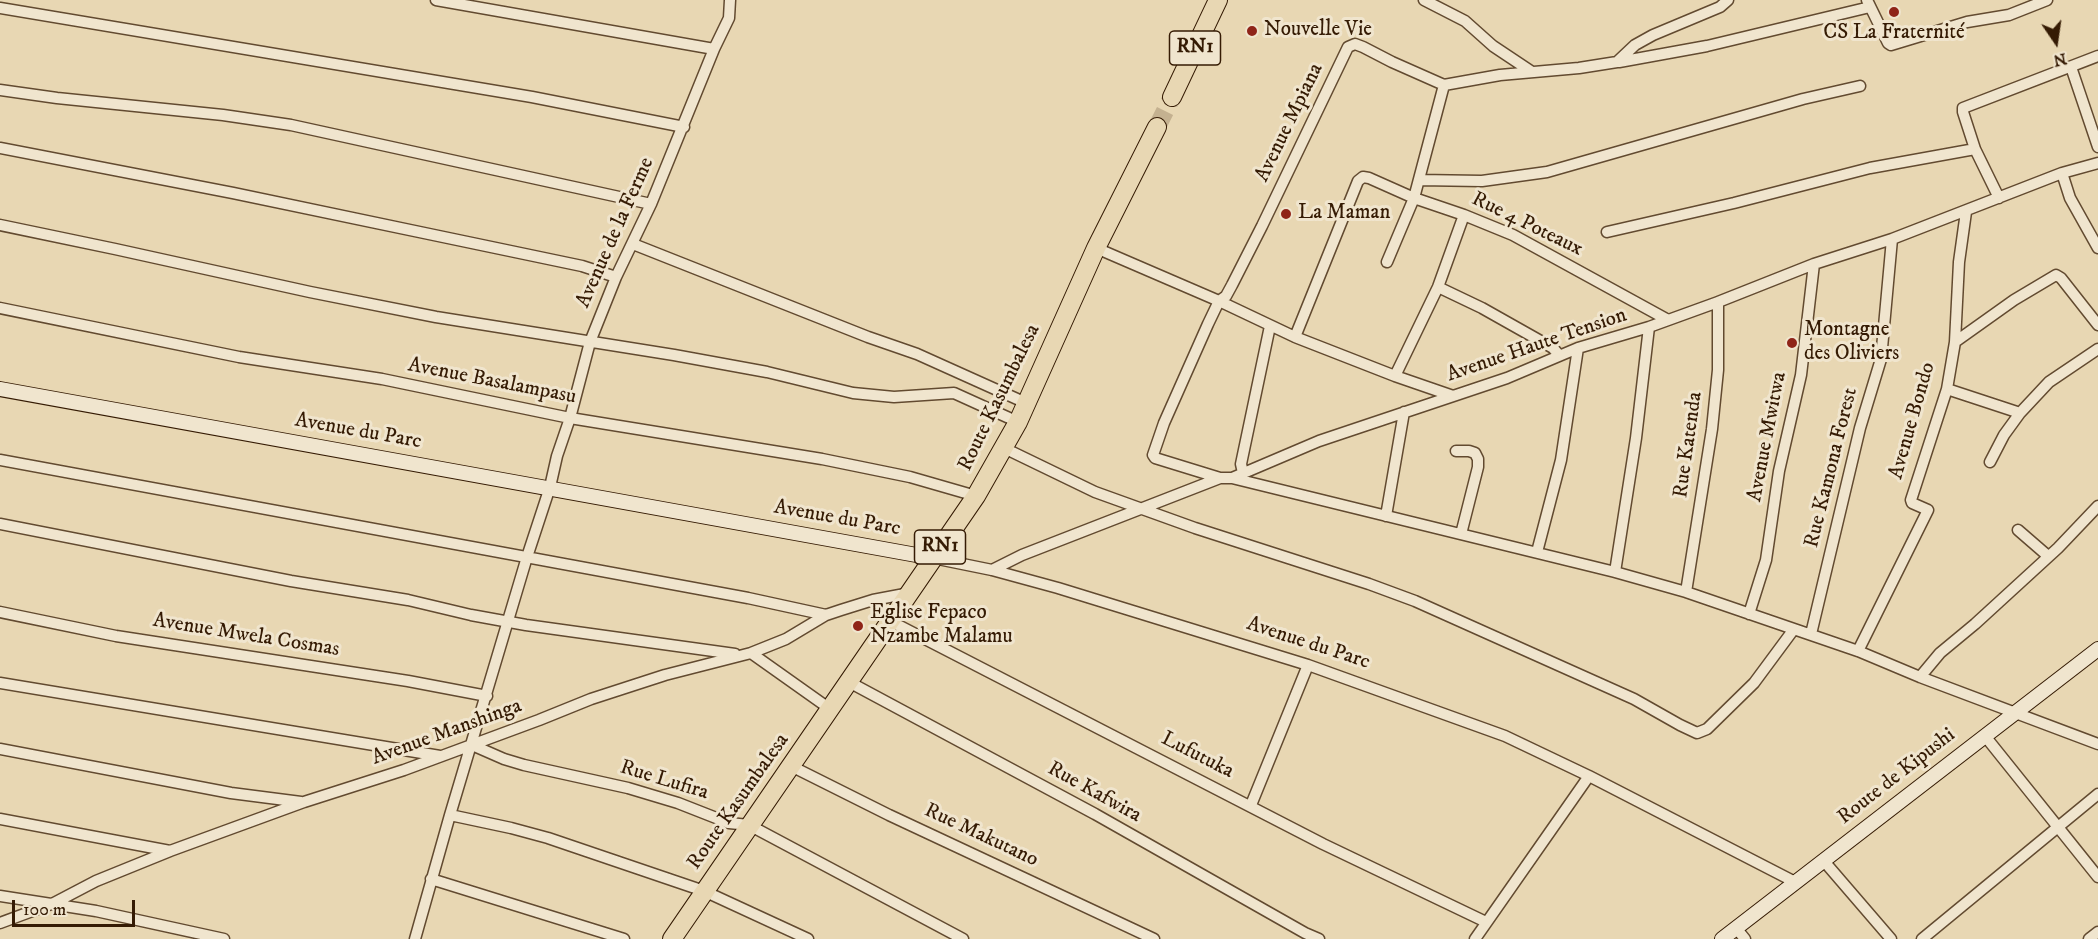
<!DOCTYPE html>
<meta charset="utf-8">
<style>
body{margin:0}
#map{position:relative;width:2098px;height:939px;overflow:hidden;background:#e8d7b3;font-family:"IM FELL DW Pica",serif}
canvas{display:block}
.north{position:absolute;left:2026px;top:12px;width:60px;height:60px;-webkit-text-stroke:4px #f0e5ce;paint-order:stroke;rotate:167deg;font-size:16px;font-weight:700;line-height:24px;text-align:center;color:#351b04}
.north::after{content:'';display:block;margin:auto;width:21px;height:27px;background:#351b04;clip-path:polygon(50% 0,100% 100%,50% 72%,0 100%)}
.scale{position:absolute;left:12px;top:900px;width:123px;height:27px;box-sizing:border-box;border:3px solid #351b04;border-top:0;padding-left:8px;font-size:18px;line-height:21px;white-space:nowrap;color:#351b04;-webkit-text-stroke:4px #f0e5ce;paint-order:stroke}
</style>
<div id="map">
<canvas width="2098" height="939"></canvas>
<div class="north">N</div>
<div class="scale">100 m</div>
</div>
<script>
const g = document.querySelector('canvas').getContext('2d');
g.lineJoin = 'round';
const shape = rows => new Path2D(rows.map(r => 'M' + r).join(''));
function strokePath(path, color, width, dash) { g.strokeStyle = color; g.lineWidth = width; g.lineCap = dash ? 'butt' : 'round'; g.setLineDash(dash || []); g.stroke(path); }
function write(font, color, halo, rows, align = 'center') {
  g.font = font + ' "IM FELL DW Pica",serif'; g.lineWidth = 6; g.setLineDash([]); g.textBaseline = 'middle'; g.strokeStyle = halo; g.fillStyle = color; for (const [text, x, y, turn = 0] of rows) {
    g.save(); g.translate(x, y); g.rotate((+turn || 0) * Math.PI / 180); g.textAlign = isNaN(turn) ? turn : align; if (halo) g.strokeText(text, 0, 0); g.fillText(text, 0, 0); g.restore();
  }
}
strokePath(shape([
 [1157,127,1172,97]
]), '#c4b190', 18, [18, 9]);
const street = shape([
 [436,0,714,49],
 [1424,0,1465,21,1493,46,1532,72],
 [1867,0,1888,43,1891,45,1967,22,2009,15,2047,0],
 [0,8,532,97,684,127],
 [1619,62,1707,46,1870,7],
 [2071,67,2098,147],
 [0,90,57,98,223,115,291,125,651,204],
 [0,148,233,193,429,234,582,266,616,277],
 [2062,173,2070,198,2098,248],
 [1419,180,1482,181,1547,172,1803,99,1860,86],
 [1999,198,1975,149,1963,112,1963,108,2098,56],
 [0,225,115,249,310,292,436,317,674,355,767,372,853,393,894,397,954,393,1018,422],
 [1607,232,1734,203,1870,168,1975,149],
 [633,244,868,337,917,354,1026,403],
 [1096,248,1219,301,1295,337,1395,376,1453,396],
 [1387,262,1414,198,1444,85],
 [1438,287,1482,308,1553,348,1559,355],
 [0,308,239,357,382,379,570,418,822,459,910,477,976,496],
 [1295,337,1358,181,1363,177,1369,178,1414,198,1464,215,1513,235,1668,320],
 [1955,342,2014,300,2056,275,2061,278,2098,325],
 [1395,376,1438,287,1464,215],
 [1947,389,2020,413],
 [1004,448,1095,492,1195,528,1369,584,1415,601,1634,699,1680,725,1697,733,1707,729,1754,683,1794,629],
 [1456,451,1469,451,1475,453,1478,459,1478,467,1461,534],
 [0,460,748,598,826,615],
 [1990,462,2004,435,2020,413,2049,382,2098,349],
 [1243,473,1241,464,1270,326],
 [1220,478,1155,458,1153,455,1164,423,1208,324,1219,301,1226,296,1232,285,1262,226,1348,47,1355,44,1363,47,1392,62,1444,85,1500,75,1579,68,1617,62,1635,45,1653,35,1720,7,1728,0],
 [1232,478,1615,572,1686,592,1858,651,1920,677,2098,744],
 [1386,516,1404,412],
 [0,524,291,581,408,600,471,615,526,625,735,654],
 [2018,530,2048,556],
 [1537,552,1561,460,1578,348],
 [933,558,992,570,1058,588,1308,665,1505,736,1589,776,1795,882],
 [992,570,1022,555,1220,478,1232,478,1319,441,1507,378,1578,348,1649,327,1718,302,1814,264,1892,239,2062,173,2098,163],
 [1615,572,1636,438,1649,327],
 [1686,592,1712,429,1718,370,1718,302],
 [0,612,116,636,408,681,487,696],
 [1749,614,1766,560,1779,471,1801,375,1814,264],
 [892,622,1323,844,1486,922],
 [1811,634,1860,428,1881,359,1892,239],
 [1858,651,1928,510,1912,503,1911,500,1947,389,1955,342,1959,262,1966,212],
 [751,653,830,709],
 [1920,677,1940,653,1975,624,2058,548,2098,506],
 [849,682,1095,814,1305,933,1319,939],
 [0,683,440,756],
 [1985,736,2098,877],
 [472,745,504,759,524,765,628,788,678,803,729,823,749,825,963,939],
 [0,749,231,793,301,802],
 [791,766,889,815,1154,939],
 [1251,805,1308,665],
 [450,815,511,828,548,838,704,891,808,939],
 [0,819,170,851],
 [1823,860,1891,939],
 [431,879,624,939],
 [0,896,96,911,224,939],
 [0,923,54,903,96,881,170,851,304,802,404,770,539,720,591,699,665,675,751,653,786,639,826,615,841,610,873,600,910,593],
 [1736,928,1745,939],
 [415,939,450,815,527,557,550,487,557,456,570,418,590,342,616,277,651,204,714,49,729,18,730,0],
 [1475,939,1589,776],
 [1922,939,2098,794],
 [2089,939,2098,932]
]);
const secondary = shape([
 [0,389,933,558],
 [1722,939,2098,649]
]);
const highway = shape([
 [1172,97,1218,0],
 [672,939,976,496,1018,422,1096,248,1157,127]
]);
strokePath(street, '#624a30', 13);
strokePath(secondary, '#351b04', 16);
strokePath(highway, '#351b04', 20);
strokePath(street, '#f0e5ce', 10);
strokePath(secondary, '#f0e5ce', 14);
strokePath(highway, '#e8d7b3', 18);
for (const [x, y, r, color] of [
 [1894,12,6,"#8f2418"],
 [1252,31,6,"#8f2418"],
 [1286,214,6,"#8f2418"],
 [1792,343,6,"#8f2418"],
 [858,626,6,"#8f2418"]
]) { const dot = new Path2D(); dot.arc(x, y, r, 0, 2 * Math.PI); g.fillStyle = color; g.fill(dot); strokePath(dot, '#f0e5ce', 2); }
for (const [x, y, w] of [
 [1195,48,51],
 [940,547,51]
]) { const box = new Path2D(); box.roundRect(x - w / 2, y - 17, w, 34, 4.5); g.fillStyle = '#f0e5ce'; g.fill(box); strokePath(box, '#351b04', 1.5); }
write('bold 20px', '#351b04', null, [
 ["RN1",1195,48],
 ["RN1",940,547]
]);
write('21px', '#351b04', '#f0e5ce', [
 ["Nouvelle Vie",1264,31],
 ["CS La Fraternité",1894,34,"center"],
 ["La Maman",1298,214],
 ["Montagne",1804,331],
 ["des Oliviers",1804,355],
 ["Eglise Fepaco",870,614],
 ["Nzambe Malamu",870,638]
], 'left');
write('21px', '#351b04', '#f0e5ce', [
 ["Avenue Mpiana",1290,123,-64],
 ["Rue 4 Poteaux",1527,225,26],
 ["Avenue de la Ferme",616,233,-66],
 ["Avenue Haute Tension",1537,346,-19],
 ["Avenue Basalampasu",492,382,11],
 ["Route Kasumbalesa",1000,398,-64],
 ["Avenue Bondo",1913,421,-74],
 ["Avenue du Parc",358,432,10],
 ["Avenue Mwitwa",1768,437,-79],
 ["Rue Katenda",1689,445,-82],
 ["Rue Kamona Forest",1832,468,-76],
 ["Avenue du Parc",837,519,10],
 ["Avenue Mwela Cosmas",246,636,9],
 ["Avenue du Parc",1308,644,18],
 ["Avenue Manshinga",447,733,-20],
 ["Lufutuka",1197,756,27],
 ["Route de Kipushi",1897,777,-38],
 ["Rue Lufira",664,781,17],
 ["Rue Kafwira",1094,793,29],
 ["Route Kasumbalesa",739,802,-55],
 ["Rue Makutano",981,836,25]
]);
</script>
